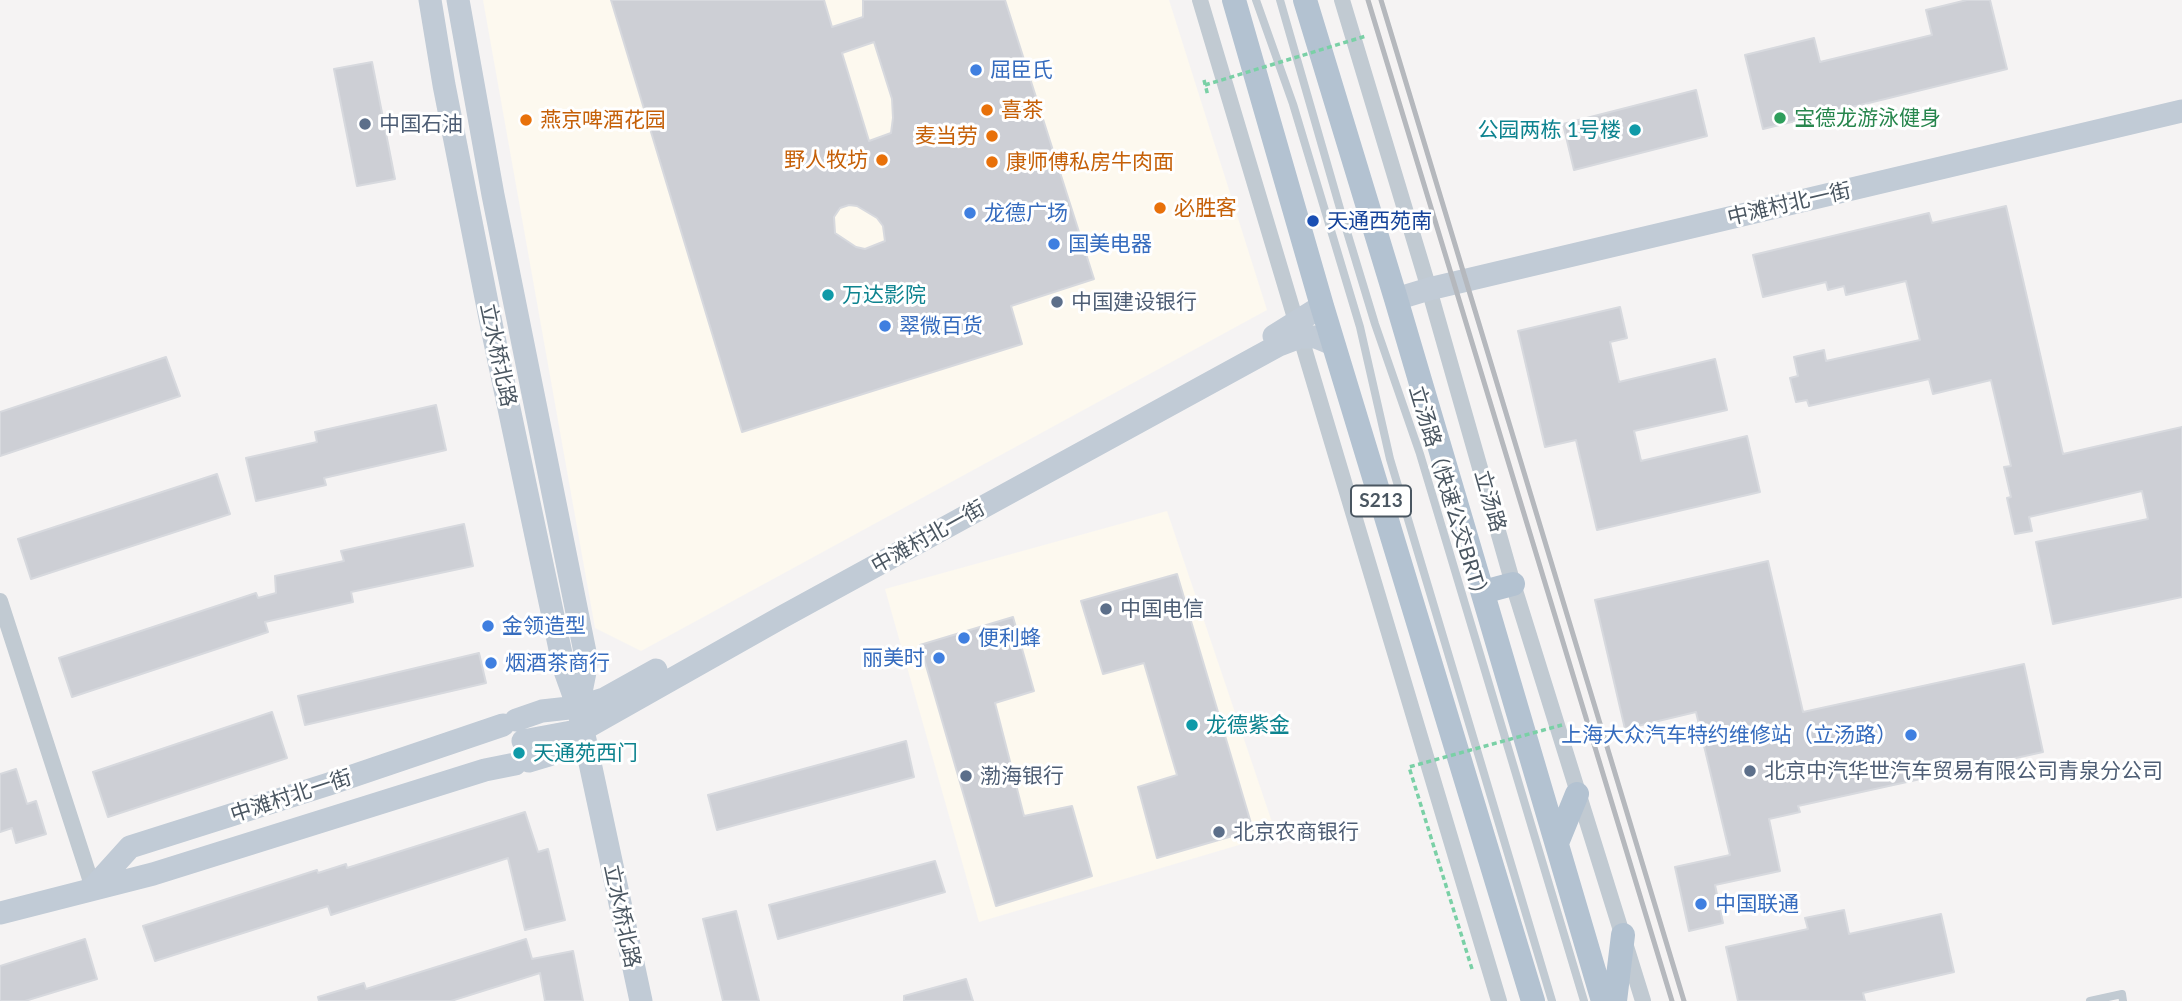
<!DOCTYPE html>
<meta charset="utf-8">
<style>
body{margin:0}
canvas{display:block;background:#f5f3f3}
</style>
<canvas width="2182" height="1001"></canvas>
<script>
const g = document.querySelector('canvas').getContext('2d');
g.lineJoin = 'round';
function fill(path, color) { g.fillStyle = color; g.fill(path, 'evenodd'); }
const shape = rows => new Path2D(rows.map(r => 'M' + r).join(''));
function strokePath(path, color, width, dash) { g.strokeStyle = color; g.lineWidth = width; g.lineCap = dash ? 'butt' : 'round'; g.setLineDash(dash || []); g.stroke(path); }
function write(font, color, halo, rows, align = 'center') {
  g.font = font + ' Lato,"Noto Sans SC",sans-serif'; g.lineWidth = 6; g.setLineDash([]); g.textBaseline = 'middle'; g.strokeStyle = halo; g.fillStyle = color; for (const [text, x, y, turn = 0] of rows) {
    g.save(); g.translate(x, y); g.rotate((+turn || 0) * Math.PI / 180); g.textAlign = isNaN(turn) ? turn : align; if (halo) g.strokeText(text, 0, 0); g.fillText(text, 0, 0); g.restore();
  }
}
fill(shape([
 [483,0,1169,0,1267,310,641,651,595,628],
 [1167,511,1276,834,979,922,885,589]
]), '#fdf9ef');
const building = shape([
 [611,0,824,0,832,27,863,17,863,0,1005,0,1094,279,1011,306,1022,344,742,432,611,0],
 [874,42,892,99,893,118,891,133,869,141,842,53,874,42],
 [849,205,857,206,877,218,883,226,885,241,865,249,856,247,835,233,834,217,840,208,849,205],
 [1967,0,1990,0,2007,69,1763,129,1745,55,1814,38,1820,62,1932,35,1926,10,1967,0],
 [372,62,395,179,357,186,334,69,372,62],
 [1696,90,1707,136,1574,170,1563,124,1696,90],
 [2006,206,2063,454,2182,427,2182,597,2053,624,2036,542,2148,519,2142,491,2029,517,2032,531,2015,534,2007,498,2011,497,2004,467,2011,466,1991,380,1933,394,1929,379,1809,406,1807,400,1796,402,1790,378,1798,376,1794,357,1824,350,1826,361,1920,340,1906,281,1846,295,1844,286,1828,290,1826,282,1763,297,1753,255,1929,213,1932,223,2006,206],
 [1620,307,1627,338,1610,342,1619,382,1715,359,1727,410,1634,431,1641,461,1747,436,1760,492,1597,530,1576,440,1545,447,1518,331,1620,307],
 [166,357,180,396,0,456,0,412,166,357],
 [436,405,446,450,324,478,326,485,256,501,246,458,317,442,315,432,436,405],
 [217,474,230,514,31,579,18,539,217,474],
 [464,524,473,566,351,592,353,602,265,622,268,632,72,697,59,658,256,593,258,598,276,593,275,576,344,561,341,551,464,524],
 [1768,561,1803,712,2024,664,2043,752,1798,806,1800,812,1769,819,1780,871,1715,885,1723,923,1689,931,1675,867,1730,855,1696,712,1625,729,1595,600,1768,561],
 [1177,574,1253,830,1157,858,1138,787,1177,775,1144,663,1103,674,1081,601,1177,574],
 [1013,617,1034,691,995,703,1024,816,1072,806,1092,876,996,906,920,645,1013,617],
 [479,653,486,683,305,725,298,696,479,653],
 [272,712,287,758,108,817,93,772,272,712],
 [906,741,914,777,717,830,708,795,906,741],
 [16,769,27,804,36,801,46,834,16,843,12,828,0,832,0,774,16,769],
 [525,812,538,852,548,849,565,920,525,930,508,858,331,915,328,906,155,961,143,926,317,870,318,873,346,864,347,868,525,812],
 [935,861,945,892,778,939,769,905,935,861],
 [1844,910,1849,934,1941,914,1954,972,1863,993,1865,1001,1738,1001,1726,947,1808,929,1805,918,1844,910],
 [736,911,759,1001,723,1001,703,919,736,911],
 [85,939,97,979,25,1001,0,1001,0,966,85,939],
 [526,939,532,959,573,951,583,1001,545,1001,540,973,451,1001,319,1001,318,997,364,983,366,989,526,939],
 [966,979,973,1001,904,1001,904,996,966,979]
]);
fill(building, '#cdcfd5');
strokePath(building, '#d7d9de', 2);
strokePath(shape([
 [1204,80,1208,96]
]), '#7ad0a6', 3.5, [5, 3.5]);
strokePath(shape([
 [1256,0,1293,104,1360,327,1390,459,1552,1001],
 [1280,0,1341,212,1375,324,1420,454,1584,1001],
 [2090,1001,2122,994,2123,1001]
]), '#c1cad2', 8);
strokePath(shape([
 [1200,0,1499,1001],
 [1342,0,1429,289,1513,584,1643,1001],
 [0,601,93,888]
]), '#c1cad2', 16);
strokePath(shape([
 [430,0,444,85,492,328,564,668,578,707,641,1001],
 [458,0,493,195,587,662,578,707],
 [1396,299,1429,289,2182,111],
 [1274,336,1322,306],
 [516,720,542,711,578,707,604,699,656,670],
 [523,741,582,730,782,617,1279,345,1300,337,1316,337,1333,344],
 [529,761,549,755,577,734],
 [93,888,130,847,329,784,503,725],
 [0,913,153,874,485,770,515,764]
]), '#c1cbd6', 23);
strokePath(shape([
 [1234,0,1322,306,1533,1001],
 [1305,0,1396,299,1603,1001],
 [1483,592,1513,584],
 [1557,843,1577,794],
 [1615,1001,1623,935]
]), '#b3c2d1', 24);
strokePath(shape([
 [1368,0,1672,1001],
 [1381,0,1684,1001]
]), '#b5b8bd', 5);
strokePath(shape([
 [1205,85,1366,36],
 [1472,969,1409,767,1562,725]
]), '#7ad0a6', 3.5, [5, 3.5]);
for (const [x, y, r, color] of [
 [976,70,7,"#3f7fe0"],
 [987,110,7,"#e8710a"],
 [1780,118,7,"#2e9e5b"],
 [526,120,7,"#e8710a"],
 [365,124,7,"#5c6f8a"],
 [1635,130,7,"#0f9aa8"],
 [992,136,7,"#e8710a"],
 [882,160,7,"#e8710a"],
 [992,162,7,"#e8710a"],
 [1160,208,7,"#e8710a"],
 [970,213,7,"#3f7fe0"],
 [1313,221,7,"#1a4fb4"],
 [1054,244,7,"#3f7fe0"],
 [828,295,7,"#0f9aa8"],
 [1057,302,7,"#5c6f8a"],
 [885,326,7,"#3f7fe0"],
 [1106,609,7,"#5c6f8a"],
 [488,626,7,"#3f7fe0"],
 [964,638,7,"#3f7fe0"],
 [939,658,7,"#3f7fe0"],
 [491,663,7,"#3f7fe0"],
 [1192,725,7,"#0f9aa8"],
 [1911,735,7,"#3f7fe0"],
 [519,753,7,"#0f9aa8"],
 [1750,771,7,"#5c6f8a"],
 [966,776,7,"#5c6f8a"],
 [1219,832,7,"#5c6f8a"],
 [1701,904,7,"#3f7fe0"]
]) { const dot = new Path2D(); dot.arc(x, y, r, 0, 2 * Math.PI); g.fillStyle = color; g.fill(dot); strokePath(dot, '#fff', 2.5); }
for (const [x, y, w] of [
 [1381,501,60]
]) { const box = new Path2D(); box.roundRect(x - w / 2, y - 15.5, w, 31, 5); g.fillStyle = '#fff'; g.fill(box); strokePath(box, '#4a5661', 2); }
write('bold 19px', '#4a5661', null, [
 ["S213",1381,501]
]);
write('21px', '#366cbe', '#fff', [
 ["屈臣氏",990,70],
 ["龙德广场",984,213],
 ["国美电器",1068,244],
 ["翠微百货",899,326],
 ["金领造型",502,626],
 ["便利蜂",978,638],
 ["丽美时",925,658,"right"],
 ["烟酒茶商行",505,663],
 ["上海大众汽车特约维修站（立汤路）",1897,735,"right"],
 ["中国联通",1715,904]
], 'left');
write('21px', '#c56008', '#fff', [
 ["喜茶",1001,110],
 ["燕京啤酒花园",540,120],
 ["麦当劳",978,136,"right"],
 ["野人牧坊",868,160,"right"],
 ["康师傅私房牛肉面",1006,162],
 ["必胜客",1174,208]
], 'left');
write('21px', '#27864d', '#fff', [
 ["宝德龙游泳健身",1794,118]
], 'left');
write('21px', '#4e5e75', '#fff', [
 ["中国石油",379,124],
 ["中国建设银行",1071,302],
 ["中国电信",1120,609],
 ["北京中汽华世汽车贸易有限公司青泉分公司",1764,771],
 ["渤海银行",980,776],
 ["北京农商银行",1233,832]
], 'left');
write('21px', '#0d838f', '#fff', [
 ["公园两栋 1号楼",1621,130,"right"],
 ["万达影院",842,295],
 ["龙德紫金",1206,725],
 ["天通苑西门",533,753]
], 'left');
write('21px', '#4a5661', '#fff', [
 ["中滩村北一街",1789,204,-13],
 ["立水桥北路",498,355,78],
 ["立汤路（快速公交BRT）",1449,495,73],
 ["立汤路",1490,501,74],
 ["中滩村北一街",928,537,-29],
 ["中滩村北一街",291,796,-18],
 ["立水桥北路",622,916,78]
]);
write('21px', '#164399', '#fff', [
 ["天通西苑南",1327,221]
], 'left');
</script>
